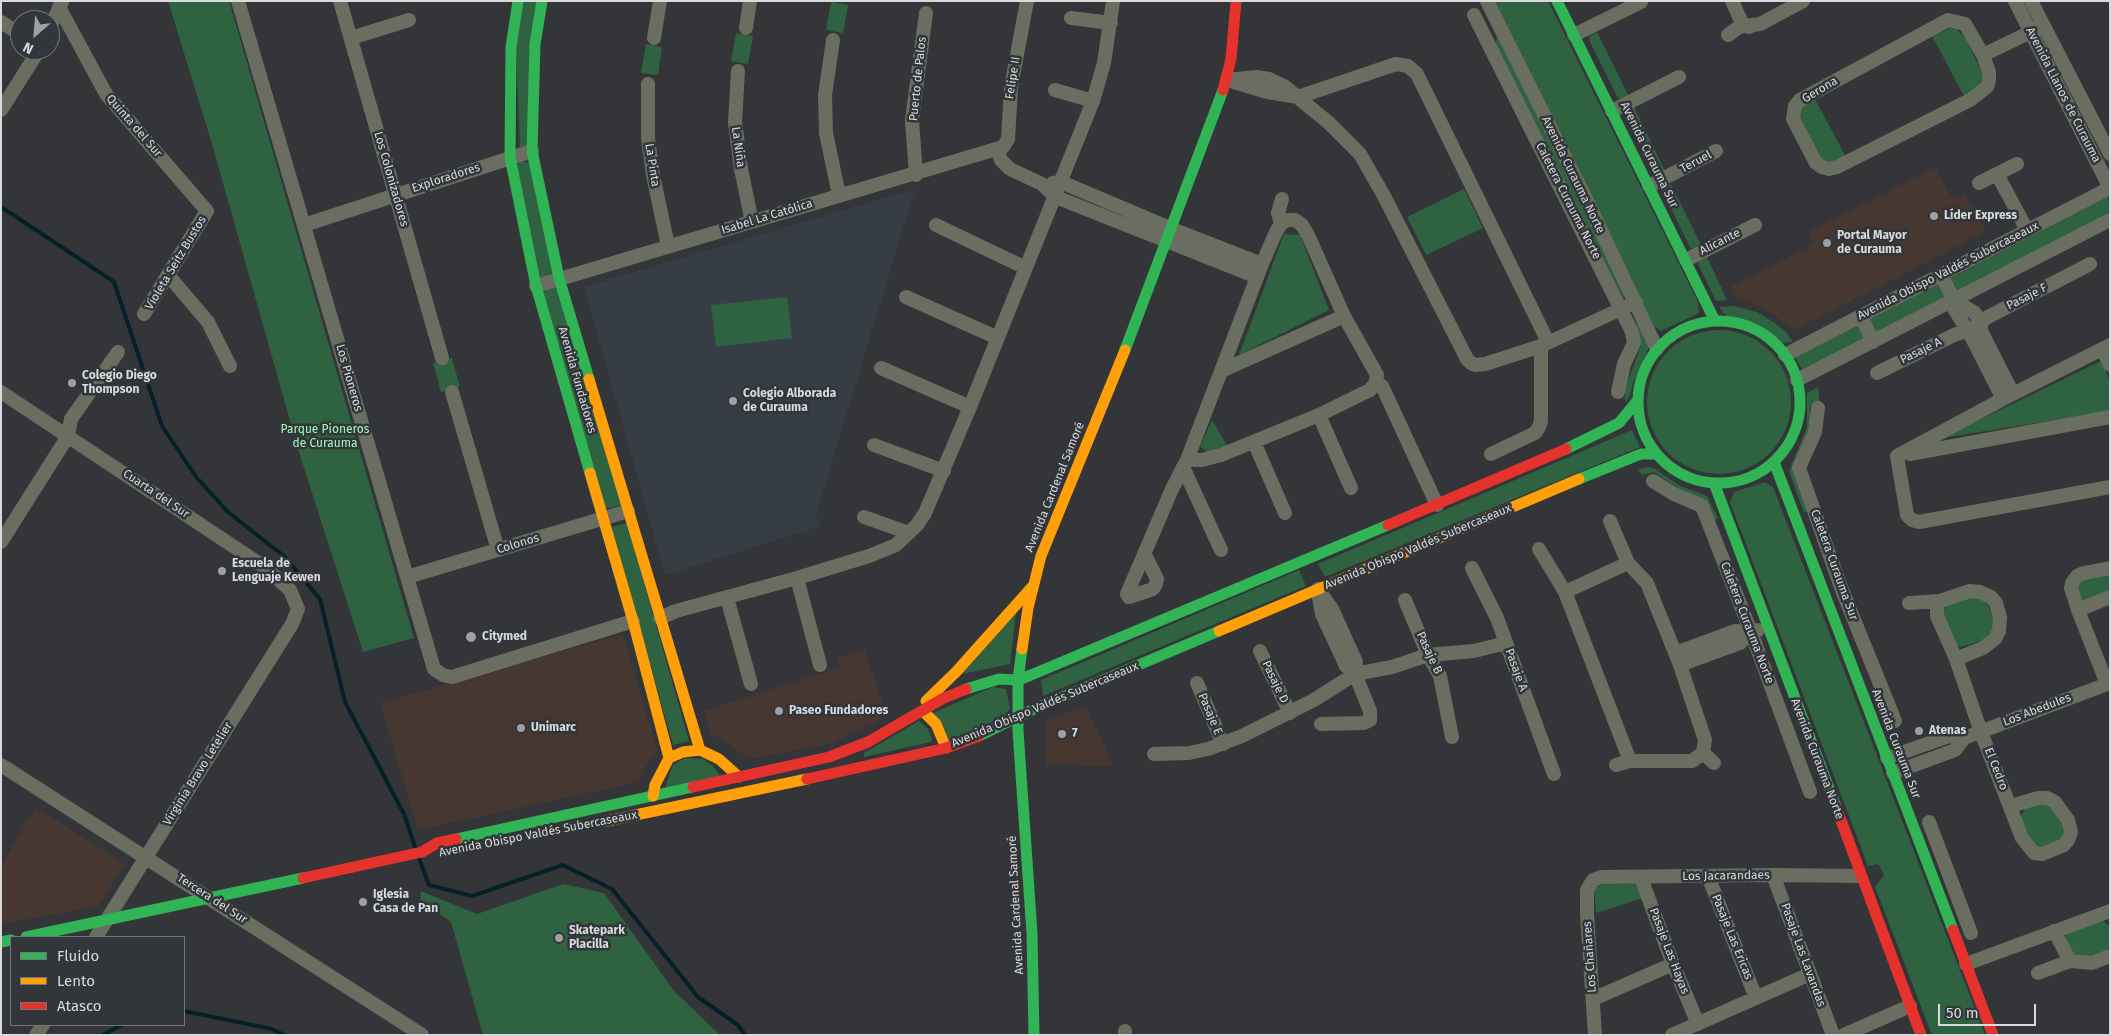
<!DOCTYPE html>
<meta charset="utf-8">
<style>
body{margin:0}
#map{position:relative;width:2111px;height:1036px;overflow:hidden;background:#333538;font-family:"Fira Sans",sans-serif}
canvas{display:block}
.frame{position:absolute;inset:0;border:2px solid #d8dadc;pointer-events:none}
.legend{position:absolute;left:10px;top:936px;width:175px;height:90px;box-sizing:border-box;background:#323539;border:1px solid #74777a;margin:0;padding:6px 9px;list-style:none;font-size:15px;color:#d8dadc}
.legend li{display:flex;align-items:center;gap:10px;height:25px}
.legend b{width:25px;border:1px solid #74777a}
.north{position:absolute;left:10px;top:10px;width:50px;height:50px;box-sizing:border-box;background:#323539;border:1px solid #74777a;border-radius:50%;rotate:207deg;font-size:14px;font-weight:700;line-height:20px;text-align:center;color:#d8dadc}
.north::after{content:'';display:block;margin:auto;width:18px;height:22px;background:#9ea0a3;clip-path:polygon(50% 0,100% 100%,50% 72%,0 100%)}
.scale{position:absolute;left:1938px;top:1004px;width:98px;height:22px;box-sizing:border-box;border:2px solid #d8dadc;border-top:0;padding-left:6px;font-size:15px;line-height:18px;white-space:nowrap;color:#d8dadc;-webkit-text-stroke:4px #323539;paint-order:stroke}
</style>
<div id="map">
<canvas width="2111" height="1036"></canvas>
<div class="frame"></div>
<ul class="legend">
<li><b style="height:6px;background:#30b455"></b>Fluido</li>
<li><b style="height:6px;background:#ff9f0a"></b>Lento</li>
<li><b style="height:6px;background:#e5322d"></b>Atasco</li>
</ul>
<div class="north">N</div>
<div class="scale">50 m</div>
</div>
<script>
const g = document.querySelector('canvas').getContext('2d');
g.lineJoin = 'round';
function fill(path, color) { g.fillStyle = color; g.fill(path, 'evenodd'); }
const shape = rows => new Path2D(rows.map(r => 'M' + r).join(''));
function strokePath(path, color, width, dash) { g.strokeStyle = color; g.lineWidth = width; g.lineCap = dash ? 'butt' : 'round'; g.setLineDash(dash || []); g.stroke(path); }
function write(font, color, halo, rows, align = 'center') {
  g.font = font + ' "Fira Sans",sans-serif'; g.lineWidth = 5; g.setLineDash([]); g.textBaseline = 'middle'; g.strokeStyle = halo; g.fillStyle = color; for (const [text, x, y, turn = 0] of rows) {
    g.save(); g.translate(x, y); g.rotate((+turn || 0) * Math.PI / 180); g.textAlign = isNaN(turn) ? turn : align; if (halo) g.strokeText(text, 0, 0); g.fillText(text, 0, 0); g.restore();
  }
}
fill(shape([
 [1935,167,1953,200,1965,194,1986,232,1794,330,1765,309,1735,297,1730,287,1814,244,1808,232],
 [623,634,657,750,646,766,639,782,418,830,380,703],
 [864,649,886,714,878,721,829,744,749,759,725,741,710,734,704,711,840,667,838,658],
 [1086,706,1114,767,1046,764,1045,721],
 [35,807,125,864,99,906,1,924,1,867]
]), '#473731');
fill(shape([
 [915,189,816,515,821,526,665,575,584,287]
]), '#363d45');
fill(shape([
 [168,1,229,1,414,638,363,652,298,449,212,144],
 [523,1,537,1,528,147,520,150,516,43],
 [1494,1,1548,1,1698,302,1699,313,1661,331,1654,326],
 [831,2,848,5,843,33,826,30],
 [1951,28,1956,29,1965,37,1983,75,1979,85,1964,96,1932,36],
 [1597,32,1628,95,1621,99,1618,98,1589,40,1590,36],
 [736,33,753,36,748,64,731,61],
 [1497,37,1626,295,1623,298,1495,48],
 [646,44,662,47,658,75,641,73],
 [1815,99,1846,157,1824,165,1798,115,1800,107],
 [1634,107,1665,171,1657,175,1655,173,1626,114,1627,111],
 [521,161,530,163,553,272,546,277,540,277,517,165],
 [1671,184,1701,245,1693,249,1690,247,1662,190,1664,187],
 [1464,189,1483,228,1426,255,1407,217],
 [2108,197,2110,212,1956,292,1949,279],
 [1284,234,1300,235,1329,310,1239,355],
 [1707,257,1727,300,1716,301,1698,264,1699,261],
 [1938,284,1945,297,1876,334,1869,320],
 [550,288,560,288,622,505,605,509,543,293],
 [787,297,792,338,716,347,711,305],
 [1734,306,1757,312,1775,323,1787,333,1793,342,1783,343,1758,327,1727,317,1719,307],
 [1638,322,1649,347,1633,383,1630,396,1625,403,1625,388,1641,346,1633,325],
 [1859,324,1867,338,1803,371,1795,357],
 '1647 402a72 72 0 1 1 144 0a72 72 0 1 1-144 0Z',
 [452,358,460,387,441,392,433,363],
 [2101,361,2110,381,2110,411,1942,438],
 [1818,387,1820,406,1810,406,1810,418,1813,423,1796,467,1807,511,1804,513,1789,471,1807,427,1807,393],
 [1212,420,1229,449,1213,455,1200,447],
 [1632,430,1640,447,1325,577,1318,564],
 [1648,467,1655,469,1680,486,1707,496,1718,518,1715,520,1697,500,1654,472,1642,475,1638,469],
 [1765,482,1773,487,1985,1035,1932,1035,1875,887,1884,875,1878,864,1868,866,1730,502,1734,492],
 [627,523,689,741,673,745,611,527],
 [1299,570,1306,586,1043,696,1041,680],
 [2110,573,2110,592,2085,602,2077,596,2074,587,2082,578],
 [1973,596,1985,600,1994,618,1992,632,1984,640,1961,647,1953,644,1942,613,1948,603],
 [1017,604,1010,664,962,674],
 [993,687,1006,689,1010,709,1005,717,949,740,933,713],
 [919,721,928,729,932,739,931,742,864,757,864,753],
 [685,758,703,759,713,766,720,776,665,788,673,765],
 [2040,802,2055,808,2063,827,2062,839,2037,848,2028,840,2020,820,2025,807],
 [563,884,604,893,674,991,720,1035,483,1035,451,922,420,900,421,891,477,914],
 [1605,884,1640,884,1643,898,1596,913,1594,889,1598,886],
 [2103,921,2110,926,2110,946,2106,951,2083,959,2072,954,2065,936,2072,930]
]), '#2f6241');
strokePath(shape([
 [1,207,114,282,162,426,197,478,228,512,285,557,320,599,345,702,404,814,415,847],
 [419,858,429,885,472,896,563,865,612,889,698,997,738,1025,745,1035],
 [184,1011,272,1029,284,1035],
 [103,1035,121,1025]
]), '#062029', 4);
strokePath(shape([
 [238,1,434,669,443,675,452,677,633,621],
 [340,1,442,358],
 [1487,1,1587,201,1657,349],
 [1732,1,1742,23,1749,27],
 [2015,1,2110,188],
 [2031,1,2110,154],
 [59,7,106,94,207,211,144,314],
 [1474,15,1632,332,1634,343,1624,364,1618,392],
 [1071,18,1111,23],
 [1948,20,1965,24,1983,55,1989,72,1989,80,1987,87,1970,100,1837,167,1829,169,1822,167,1816,163,1793,119,1795,106,1800,100,1948,20],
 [1,22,20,34],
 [50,27,62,2],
 [746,28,750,1],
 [1574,35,1641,2],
 [1728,35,1739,27,1760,24,1803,1],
 [351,38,409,20],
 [654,38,660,1],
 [833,40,825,95,826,133,839,195],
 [1983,55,2039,28],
 [738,71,735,122,741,169,752,222],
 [1227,80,1257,77,1269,79,1284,86,1329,123,1360,154,1384,196,1467,359,1471,363,1475,365,1485,364,1541,346,1636,302],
 [1234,82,1267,92,1298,97,1396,64,1408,66,1417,74,1548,342],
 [648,84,648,138,653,175,668,246],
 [1055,90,1093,101],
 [1,110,39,50],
 [1612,111,1679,77],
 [998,151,1001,160,1010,169,1042,184,1056,197,1257,277],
 [1997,174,2027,230],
 [916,175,912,120,926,13],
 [1053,183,1061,182,1172,229,1262,264],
 [1979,183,2017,164],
 [1649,186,1716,151],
 [1281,224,1278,213,1282,199],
 [304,225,532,151],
 [936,225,1026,268],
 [1686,260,1755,225],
 [168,275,208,322,230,366],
 [1941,275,1954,300,1975,313,1981,324,1981,331,2013,394],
 [536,286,1003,147,1008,139,1011,87,1027,1],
 [906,297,998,338],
 [1950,302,1971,336,2003,399],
 [1861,316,1873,342],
 [2103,350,2110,365],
 [1785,355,2110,188],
 [881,368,970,407],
 [1223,370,1344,316],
 [1877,373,1954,335,1966,331,1981,324,1986,318,2090,264],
 [1797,380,2110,220],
 [1,392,266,568,290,590,298,609,292,624,96,937],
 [452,392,498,550],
 [1818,408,1815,432,1799,468,1842,590,1895,721],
 [1319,415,1351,488],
 [1254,442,1285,513],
 [874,445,944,471],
 [1491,454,1535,433,1539,427,1541,421,1541,346],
 [1910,454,2110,417],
 [1897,456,1907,515,1912,520,1919,522,2110,487],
 [1897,456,2003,399,2110,345],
 [1187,460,1202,460,1221,455,1319,415,1370,390,1376,382],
 [1183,467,1221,550],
 [1653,481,1674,494,1702,506,1751,632,1810,792],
 [864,517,909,533],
 [1610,521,1628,563,1647,583,1680,665,1705,740,1703,753,1714,763],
 [1,542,68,436,71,419,118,352],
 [1539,549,1565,592,1630,761,1616,765],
 [1145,555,1157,579,1156,584,1153,589,1129,597,1127,594,1172,489,1187,460,1262,264,1276,232,1281,224,1287,220,1295,220,1302,225,1308,235,1344,316,1377,375,1376,382,1382,386,1437,505],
 [1472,568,1497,618,1554,774],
 [407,577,628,511],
 [797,578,820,665],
 [1318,589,1332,609,1356,662,1355,674,1370,711,1370,720,1364,723,1321,724],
 [1318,592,1322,614,1346,666,1355,674],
 [1565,592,1628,563],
 [727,598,751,684],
 [1405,600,1428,655,1440,676,1452,737],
 [1940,601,1937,606,1937,616,1956,659,1981,732,2022,838,2034,853,2042,854,2064,845,2068,840,2071,832,2068,820,2055,802,2047,798,2038,798,2011,806],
 [1909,603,1940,601,1970,591,1980,592,1991,597,1996,603,2000,617,1999,631,1995,639,1983,648,1956,659],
 [2078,610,2110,597],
 [660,618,676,611,797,578,869,556,896,545,917,525,925,513,970,407,1093,101,1104,63,1113,1],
 [1260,651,1290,713],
 [1675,653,1735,631,1751,632],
 [1680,665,1740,643,1751,632,1758,630],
 [1197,683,1223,744],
 [2107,684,2078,610,2071,588,2072,583,2077,576,2084,573,2110,568],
 [1154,754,1189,753,1208,749,1242,736,1314,700,1355,674,1392,667,1428,655,1474,651,1506,643],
 [1887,758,1949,736,1964,738,2110,683],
 [1630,761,1692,761,1703,753],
 [1,765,422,1035],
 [1893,773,1955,750,1964,738],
 [1929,822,1971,933],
 [1773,875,1833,1035],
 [1708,876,1756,998],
 [1641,878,1673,964,1698,1024],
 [2054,931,2070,961,2092,963,2110,956],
 [1966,964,2110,911],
 [2038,973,2070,961],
 [1593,999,1673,964],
 [36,1035,43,1025],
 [1125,1035,1125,1031],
 [1595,1035,1587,914,1587,890,1593,880,1601,877,1773,875,1860,876],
 [1672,1035,1810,974],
 [1844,1035,1910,1006]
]), '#696e61', 14);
strokePath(shape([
 [518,1,511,47,510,157,536,286,590,473],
 [542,1,535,44,532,151,559,278,589,379],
 [1557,1,1715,321],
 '1638 402a81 81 0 1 1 162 0a81 81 0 1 1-162 0Z',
 [1125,350,1223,90],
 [1566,449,1619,423,1637,401],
 [1774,462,1953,930],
 [1579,479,1641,454,1656,454],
 [1714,483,1836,807],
 [1022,649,1018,680,1018,731,1032,933,1034,1035],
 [966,689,999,679,1018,680,1031,675,1388,525],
 [979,736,1034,709,1219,631],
 [456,839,693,787],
 [26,937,303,878],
 [1,942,11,940]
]), '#30b455', 11);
strokePath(shape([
 [589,379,700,750],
 [590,473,633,621,669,758],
 [1219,631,1579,479],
 [1022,649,1028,608,1041,556,1125,350],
 [926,701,956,672,1032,587],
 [923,711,936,724,946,748],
 [653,796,655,785,669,758,683,752,700,750,719,759,739,777],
 [607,821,807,779]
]), '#ff9f0a', 11);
strokePath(shape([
 [1223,90,1231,59,1236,1],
 [1388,525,1566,449],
 [807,779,946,748,979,736],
 [693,787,829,757,868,742,942,699,966,689],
 [1836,807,1921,1035],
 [303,878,422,852,437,843,456,839],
 [1953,930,1993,1035]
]), '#e5322d', 11);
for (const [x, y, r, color] of [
 [1934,216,5,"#9ea0a3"],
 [1827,243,5,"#9ea0a3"],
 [72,383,5,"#9ea0a3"],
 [733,401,5,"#9ea0a3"],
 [222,571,5,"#9ea0a3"],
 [471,637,6,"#9ea0a3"],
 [779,711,5,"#9ea0a3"],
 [521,728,5,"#9ea0a3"],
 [1919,731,5,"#9ea0a3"],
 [1062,734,5,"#9ea0a3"],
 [363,902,5,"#9ea0a3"],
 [559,938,5,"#9ea0a3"]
]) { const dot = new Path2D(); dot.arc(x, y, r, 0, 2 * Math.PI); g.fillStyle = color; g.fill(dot); strokePath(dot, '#323539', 2); }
write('12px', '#d8dadc', '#323539', [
 ["Felipe II",1013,78,-81],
 ["Puerto de Palos",918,79,-84],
 ["Gerona",1820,90,-31],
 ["Avenida Llanos de Curauma",2063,95,63],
 ["Quinta del Sur",134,126,49],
 ["La Niña",738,147,82],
 ["Avenida Curauma Sur",1649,155,64],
 ["Teruel",1696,162,-28],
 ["La Pinta",652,165,81],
 ["Avenida Curauma Norte",1573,175,64],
 ["Exploradores",446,178,-18],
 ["Los Colonizadores",391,179,74],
 ["Caletera Curauma Norte",1568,201,63],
 ["Isabel La Católica",767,217,-17],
 ["Alicante",1720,242,-27],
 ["Violeta Seitz Bustos",176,263,-59],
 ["Avenida Obispo Valdés Subercaseaux",1948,271,-27],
 ["Pasaje F",2027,297,-27],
 ["Pasaje A",1921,351,-26],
 ["Los Pioneros",349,378,74],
 ["Avenida Fundadores",577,380,74],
 ["Avenida Cardenal Samoré",1055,487,-68],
 ["Cuarta del Sur",156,494,34],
 ["Colonos",518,544,-17],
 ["Avenida Obispo Valdés Subercaseaux",1418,547,-23],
 ["Caletera Curauma Sur",1834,565,70],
 ["Caletera Curauma Norte",1747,623,69],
 ["Pasaje B",1429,653,65],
 ["Pasaje A",1516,670,70],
 ["Pasaje D",1275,682,64],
 ["Avenida Obispo Valdés Subercaseaux",1045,705,-23],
 ["Los Abedules",2037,710,-21],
 ["Pasaje E",1210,714,67],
 ["Avenida Curauma Sur",1896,744,69],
 ["Avenida Curauma Norte",1817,759,69],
 ["El Cedro",1996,769,68],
 ["Virginia Bravo Letelier",198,774,-58],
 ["Avenida Obispo Valdés Subercaseaux",538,834,-11],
 ["Los Jacarandaes",1726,876,-1],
 ["Tercera del Sur",212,899,33],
 ["Avenida Cardenal Samoré",1016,905,-93],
 ["Pasaje Las Ericas",1732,937,68],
 ["Pasaje Las Hayas",1669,951,69],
 ["Pasaje Las Lavandas",1803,955,70],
 ["Los Chañares",1590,957,-94]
]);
write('bold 12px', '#d8dadc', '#323539', [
 ["Líder Express",1944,216],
 ["Portal Mayor",1837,236],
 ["de Curauma",1837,250],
 ["Colegio Diego",82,376],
 ["Thompson",82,390],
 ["Colegio Alborada",743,394],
 ["de Curauma",743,408],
 ["Escuela de",232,564],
 ["Lenguaje Kewen",232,578],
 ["Citymed",482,637],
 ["Paseo Fundadores",789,711],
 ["Unimarc",531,728],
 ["Atenas",1929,731],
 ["7",1072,734],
 ["Iglesia",373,895],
 ["Casa de Pan",373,909],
 ["Skatepark",569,931],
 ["Placilla",569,945]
], 'left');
write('12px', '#a1fcbb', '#323539', [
 ["Parque Pioneros",325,430],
 ["de Curauma",325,444]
]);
</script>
